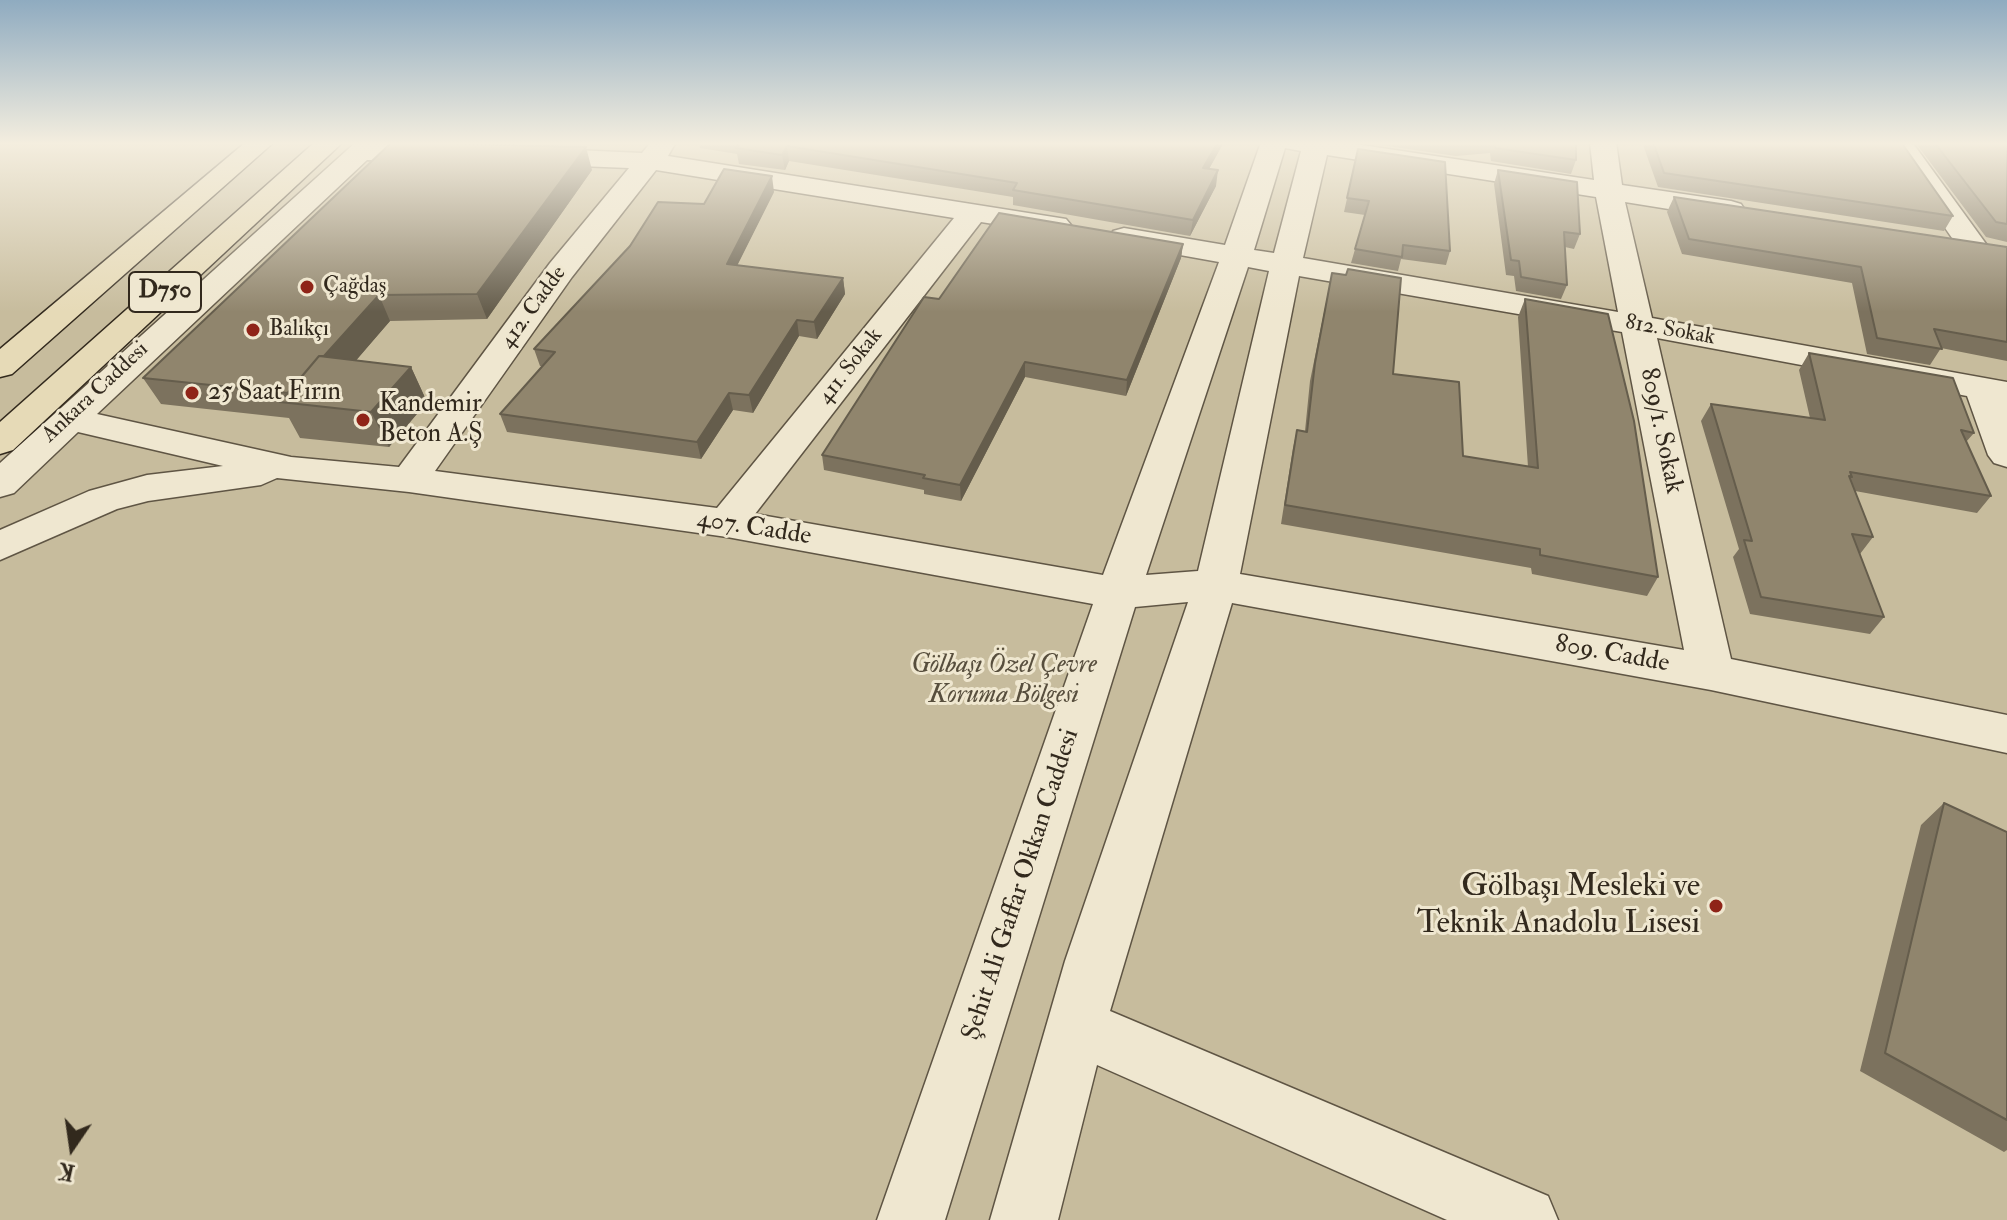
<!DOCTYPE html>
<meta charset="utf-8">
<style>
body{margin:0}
#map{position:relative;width:2007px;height:1220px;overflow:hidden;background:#e6dab7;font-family:"IM FELL Double Pica",serif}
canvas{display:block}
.north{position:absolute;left:32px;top:1108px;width:80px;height:80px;-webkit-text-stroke:6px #efe7d0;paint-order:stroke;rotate:193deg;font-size:22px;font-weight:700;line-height:32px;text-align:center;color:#32291d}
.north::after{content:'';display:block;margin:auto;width:28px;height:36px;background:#32291d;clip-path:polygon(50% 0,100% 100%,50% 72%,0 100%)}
</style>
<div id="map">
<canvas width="2007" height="1220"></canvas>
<div class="north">K</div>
</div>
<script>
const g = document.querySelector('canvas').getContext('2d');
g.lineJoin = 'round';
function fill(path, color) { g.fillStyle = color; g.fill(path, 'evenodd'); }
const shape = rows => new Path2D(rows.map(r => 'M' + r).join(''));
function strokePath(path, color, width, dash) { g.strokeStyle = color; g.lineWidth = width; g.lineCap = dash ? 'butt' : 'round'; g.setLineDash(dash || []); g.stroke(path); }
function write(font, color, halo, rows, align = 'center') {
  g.font = font + ' "IM FELL Double Pica",serif'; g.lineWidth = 6; g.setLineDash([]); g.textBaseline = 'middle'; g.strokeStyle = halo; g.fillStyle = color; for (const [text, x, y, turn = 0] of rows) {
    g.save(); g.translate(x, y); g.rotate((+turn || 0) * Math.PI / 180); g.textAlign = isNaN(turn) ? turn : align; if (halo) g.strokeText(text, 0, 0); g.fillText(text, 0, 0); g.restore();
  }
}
fill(shape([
 [0,142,2007,142,2007,1220,0,1220]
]), '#c7bc9d');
const minor = shape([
 [356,142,442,146,451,148,455,154,451,160,442,162,367,160,97,414,291,457,399,467,550,263,629,168,530,164,521,162,517,156,521,150,530,148,642,153,651,142,676,142,668,156,1066,219,1071,225,1066,231,1056,234,981,222,755,514,1103,575,1219,262,1113,243,1109,237,1113,231,1124,228,1225,245,1261,142,1342,142,1594,180,1590,142,1616,142,1622,185,1731,201,1741,204,1745,210,1741,216,1731,219,1625,202,1652,318,2007,382,2007,467,1994,463,1988,455,1967,396,1657,338,1731,659,2007,715,2007,753,1711,690,1232,603,1110,1011,1548,1196,1558,1220,1447,1220,1097,1065,1058,1220,990,1220,1065,961,1188,602,1135,607,945,1220,877,1220,1093,604,727,537,409,492,277,478,261,485,148,501,117,509,0,560,0,530,89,491,147,475,223,466,78,432,14,493,0,497,0,463,356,142],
 [1285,148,1301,151,1274,253,1254,250,1285,148],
 [1327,155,1596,197,1618,312,1303,258,1327,155],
 [656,170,954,218,717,508,435,471,572,277,656,170],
 [1248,267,1269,271,1198,571,1146,575,1248,267],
 [1299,276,1622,332,1684,650,1240,574,1299,276],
 [1886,142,1912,142,1989,248,1985,254,1974,257,1963,254,1886,142]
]);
const highway = shape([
 [246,142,274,142,12,374,0,377,0,349,246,142],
 [315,142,343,142,13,450,0,454,0,422,315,142]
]);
strokePath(minor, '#5f5544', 3);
strokePath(highway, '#32291d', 3);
fill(minor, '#efe7d0');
fill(highway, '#e6dab7');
fill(shape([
 [699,142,1224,142,1209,169,1216,186,1190,236,1013,205,1013,197,789,161,785,170,739,164,737,154,700,148],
 [1360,142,1576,142,1576,160,1571,174,1491,161,1490,153,1456,156],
 [1642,142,1901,142,1953,216,1944,231,1658,187],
 [1915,142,2007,142,2007,242,1986,237],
 [1358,149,1450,251,1446,265,1401,259,1398,271,1351,263,1365,215,1344,212],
 [592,170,487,319,390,321,356,360,411,367,427,402,389,447,300,438,289,418,161,404,143,378],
 [1498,170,1580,234,1574,249,1565,247,1567,285,1561,299,1516,291,1514,276,1506,275,1494,184],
 [774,192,737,265,843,278,845,294,817,339,799,336,753,413,733,410,701,459,507,432,500,414,542,366,540,366,534,349],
 [1674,197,2007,247,2007,361,1941,348,1930,365,1867,354,1852,283,1682,254,1667,212],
 [1183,244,1181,258,1126,396,1025,377,961,501,924,494,924,490,824,470,822,455,939,299],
 [1332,273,1393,374,1463,456,1528,467,1518,317,1525,299,1658,577,1647,596,1532,574,1531,568,1281,524,1293,448,1297,430,1305,431,1310,381],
 [1809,353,1974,433,1966,442,1991,496,1977,513,1855,491,1873,537,1860,554,1884,617,1870,634,1750,614,1733,557,1739,549,1701,421,1711,404,1810,418,1799,370],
 [1944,803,2007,832,2007,1150,2004,1152,1860,1071,1921,825]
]), '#7c725e');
fill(shape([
 [1218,142,1224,142,1201,183,1203,168],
 [787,146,789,161,785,170,782,155],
 [586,147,592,170,487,319,477,294],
 [1218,170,1216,186,1190,236,1193,220],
 [772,176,774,192,730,280,727,264],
 [1183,244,1181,258,1126,396,1127,380],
 [843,278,845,294,817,339,814,322],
 [379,295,390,321,317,406,291,393],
 [797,320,799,336,753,413,749,395],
 [1025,362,1025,377,961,501,960,485],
 [411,367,427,402,389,447,371,412],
 [729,393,733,410,701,459,697,442]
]), '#655d4c');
const building = shape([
 [392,142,586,147,477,294,379,295,324,356,319,356,288,393,143,378,392,142],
 [741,142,1218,142,1203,168,1218,170,1193,220,1013,190,1017,183,787,146,782,155,736,148,741,142],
 [1494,142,1576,142,1576,160,1495,148,1494,142],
 [1653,142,1901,142,1953,216,1664,173,1653,142],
 [1934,142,2007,142,2007,224,1996,222,1934,142],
 [1358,149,1445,162,1450,251,1403,245,1402,257,1355,249,1369,201,1347,198,1358,149],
 [724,169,772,176,727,264,843,278,814,322,797,320,749,395,729,393,697,442,500,414,555,352,534,349,630,246,658,202,704,204,724,169],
 [1498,170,1577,182,1580,234,1564,232,1567,285,1521,277,1519,261,1511,260,1498,170],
 [1674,197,2007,247,2007,342,1934,329,1942,349,1877,338,1861,267,1689,239,1674,197],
 [999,213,1183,244,1127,380,1025,362,960,485,923,478,925,475,822,455,924,297,939,299,999,213],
 [1348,269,1401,278,1393,374,1459,382,1463,456,1538,468,1525,299,1608,314,1634,421,1658,577,1540,555,1540,549,1285,505,1297,430,1307,432,1315,363,1332,273,1346,275,1348,269],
 [1809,353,1953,378,1974,433,1961,430,1991,496,1850,472,1852,477,1849,476,1873,537,1852,534,1884,617,1761,597,1744,540,1752,541,1711,404,1825,420,1809,353],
 [319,356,411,367,371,412,280,402,319,356],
 [1944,803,2007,832,2007,1120,1885,1053,1944,803]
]);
fill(building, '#90856d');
strokePath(building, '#655d4c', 2);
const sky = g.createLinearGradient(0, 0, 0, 312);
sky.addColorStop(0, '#8fabc0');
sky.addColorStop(0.46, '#f4eedf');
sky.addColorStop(1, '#f4eedf00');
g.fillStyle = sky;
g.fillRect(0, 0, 2007, 312);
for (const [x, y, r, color] of [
 [307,287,8,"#8f2418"],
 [253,330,8,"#8f2418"],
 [192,393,8,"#8f2418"],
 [363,420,8,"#8f2418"],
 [1716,906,8,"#8f2418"]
]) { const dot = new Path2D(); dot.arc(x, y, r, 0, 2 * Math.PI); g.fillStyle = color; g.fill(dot); strokePath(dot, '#efe7d0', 3); }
write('22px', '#32291d', '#efe7d0', [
 ["Çağdaş",323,287],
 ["Balıkçı",269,330]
], 'left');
write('22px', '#32291d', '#efe7d0', [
 ["412. Cadde",534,308,-54],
 ["812. Sokak",1670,331,10],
 ["411. Sokak",851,367,-52],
 ["Ankara Caddesi",96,393,-43]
]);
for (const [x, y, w] of [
 [165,292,72]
]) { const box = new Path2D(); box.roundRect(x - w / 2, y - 20, w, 40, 6); g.fillStyle = '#efe7d0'; g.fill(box); strokePath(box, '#32291d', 2); }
write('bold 24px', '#32291d', null, [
 ["D750",165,292]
]);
write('26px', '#32291d', '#efe7d0', [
 ["25 Saat Fırın",208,393],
 ["Kandemir",379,405],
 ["Beton A.Ş",379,435]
], 'left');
write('26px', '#32291d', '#efe7d0', [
 ["809/1. Sokak",1660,431,78],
 ["407. Cadde",754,529,9],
 ["809. Cadde",1612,655,10],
 ["Şehit Ali Gaffar Okkan Caddesi",1022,885,-72]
]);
write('italic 26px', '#574e3d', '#efe7d0', [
 ["Gölbaşı Özel Çevre",1004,666],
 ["Koruma Bölgesi",1004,696]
]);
write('32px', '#32291d', '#efe7d0', [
 ["Gölbaşı Mesleki ve",1700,888],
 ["Teknik Anadolu Lisesi",1700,925]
], 'right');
</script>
